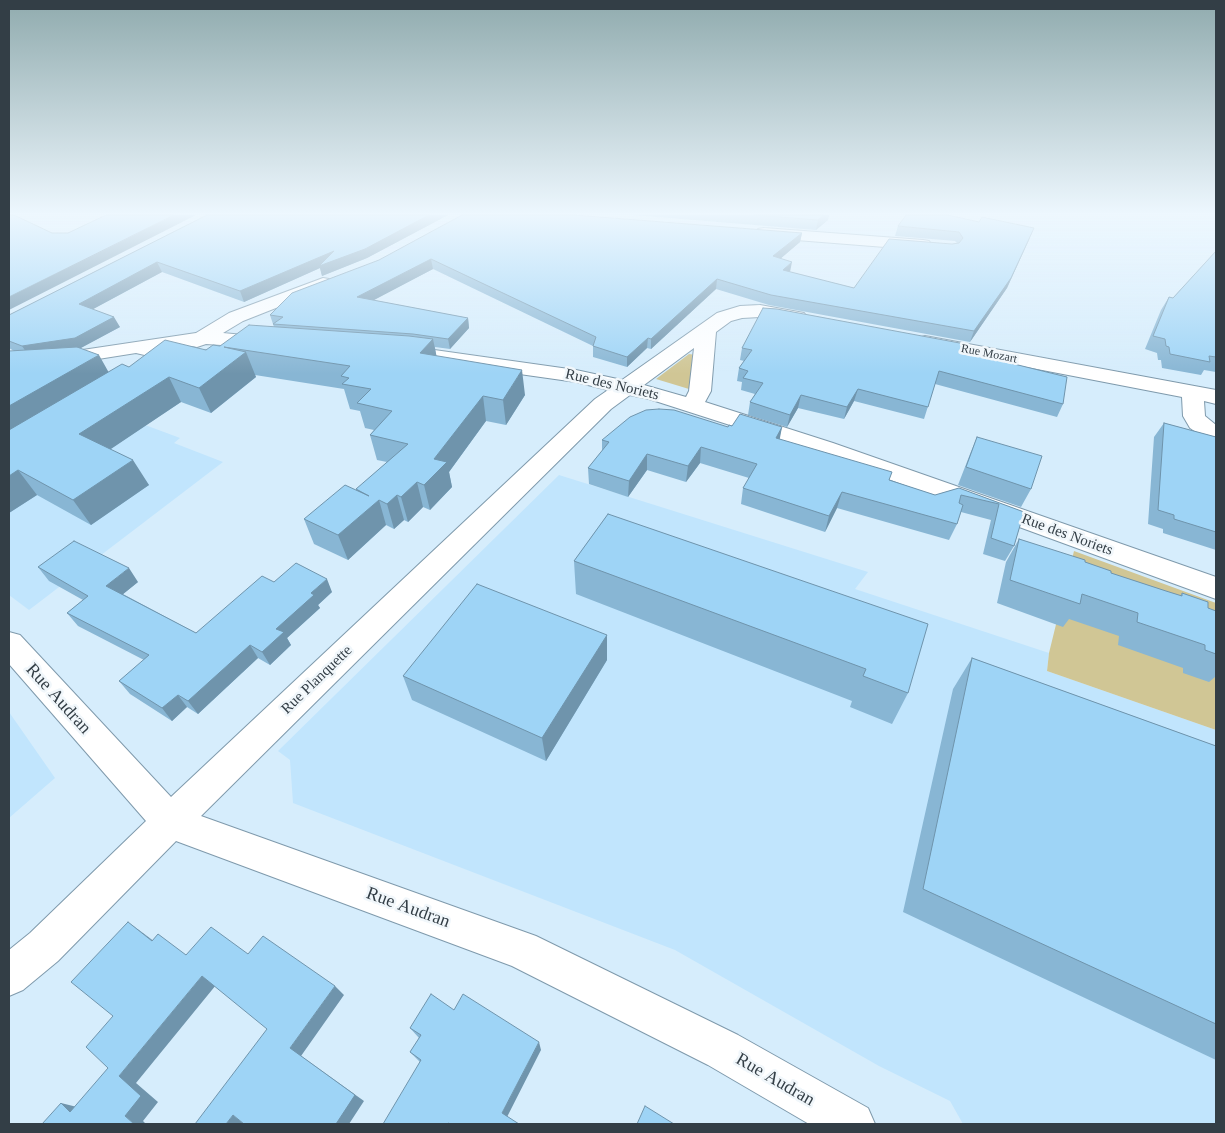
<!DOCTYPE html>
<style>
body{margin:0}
#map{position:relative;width:1225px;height:1133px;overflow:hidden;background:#d6edfc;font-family:Georgia,serif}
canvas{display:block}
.frame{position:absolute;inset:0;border:10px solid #333e46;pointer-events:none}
</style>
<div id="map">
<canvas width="1225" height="1133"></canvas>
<div class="frame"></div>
</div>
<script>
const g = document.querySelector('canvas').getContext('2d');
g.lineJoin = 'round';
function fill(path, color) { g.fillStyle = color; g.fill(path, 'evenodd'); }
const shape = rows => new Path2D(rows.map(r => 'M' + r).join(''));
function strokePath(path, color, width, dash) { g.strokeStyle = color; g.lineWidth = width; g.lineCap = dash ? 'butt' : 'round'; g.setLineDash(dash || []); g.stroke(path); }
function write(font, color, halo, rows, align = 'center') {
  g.font = font + ' Georgia,serif'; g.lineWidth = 5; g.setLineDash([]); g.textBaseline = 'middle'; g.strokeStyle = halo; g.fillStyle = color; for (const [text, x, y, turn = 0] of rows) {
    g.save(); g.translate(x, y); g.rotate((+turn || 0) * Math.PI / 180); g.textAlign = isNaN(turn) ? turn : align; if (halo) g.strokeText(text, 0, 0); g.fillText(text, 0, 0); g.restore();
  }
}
fill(shape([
 [105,410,180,438,174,443,223,462,29,610,9,595,9,468],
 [559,475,868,572,855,589,1049,653,1047,671,1216,730,1216,1124,963,1124,950,1101,879,1066,675,950,293,803,290,760,278,751],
 [9,712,55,778,9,818]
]), '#c1e5fd');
fill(shape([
 [689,354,696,355,689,389,656,379],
 [1074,551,1216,603,1216,730,1047,671,1049,653]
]), '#d0c695');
const minor = shape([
 [764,228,923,240,929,241,932,245,929,249,923,250,758,237,756,233,758,229,764,228],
 [323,278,329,279,332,283,329,287,243,321,223,333,274,338,277,342,274,346,267,348,206,344,197,347,191,346,162,350,160,355,153,357,136,353,29,370,9,370,9,358,29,358,196,333,229,313,323,278],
 [760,305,804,313,807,317,804,321,797,323,760,317,742,318,731,321,716,332,711,391,705,402,833,443,1216,577,1216,599,817,453,649,399,630,395,611,409,201,816,536,936,738,1035,868,1108,875,1124,809,1124,708,1065,512,966,176,841,58,961,23,990,9,996,9,950,30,933,146,821,9,664,9,632,20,635,171,797,595,399,608,390,576,382,399,357,392,355,389,351,392,347,399,345,576,370,622,380,717,313,740,306,760,305],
 [694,348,689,391,686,397,644,385,694,348],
 [925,336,1216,390,1216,404,1204,401,1205,416,1216,425,1216,442,1208,440,1190,428,1183,416,1182,397,918,346,915,342,918,338,925,336]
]);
strokePath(minor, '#7f9aac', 2);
fill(minor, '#fff');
fill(shape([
 [207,215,448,215,367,258,322,276,320,268,244,302,162,272,93,309,120,327,80,348,108,372,220,346,274,327,270,315,379,260,802,233,800,242,781,258,790,272,854,288,952,244,957,243,955,241,895,236,898,226,1030,238,1007,288,970,342,769,305,716,289,651,349,647,348,627,367,593,357,593,346,433,269,373,300,468,318,469,328,450,349,435,347,436,356,525,395,506,425,486,421,449,472,452,487,430,510,423,507,408,522,404,520,394,529,386,525,348,560,314,544,304,519,356,490,387,462,377,460,370,435,374,430,365,428,360,411,350,409,344,389,255,375,256,377,211,413,181,402,110,449,149,485,91,525,37,495,9,513,9,351,14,351,9,348,9,315],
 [632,215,829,215,828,220,816,230],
 [1216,251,1216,372,1204,370,1201,375,1162,368,1161,360,1158,360,1157,353,1145,349,1161,310,1169,297,1173,298],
 [742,348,963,351,1063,404,1057,417,935,384,924,419,854,401,844,419,798,408,787,427,748,415,750,402,755,394,741,390,742,382,737,381,739,368,744,361,740,360],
 [1164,423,1216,437,1216,550,1163,533,1163,529,1148,524,1154,437],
 [732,426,782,427,779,439,889,480,935,495,959,488,1024,512,1014,546,1005,561,983,554,991,520,961,512,957,524,949,540,837,508,825,532,741,504,743,488,749,478,700,463,686,482,647,470,628,497,589,484,588,468,602,451,602,440,728,427],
 [977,437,1031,489,1021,507,958,485,970,454],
 [608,514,908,693,892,724,850,707,852,701,576,594,574,561],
 [1019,539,1085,562,1111,573,1180,596,1182,593,1208,608,1216,611,1216,677,1215,677,1209,682,1183,673,1183,668,1118,645,1119,636,1069,619,1063,627,997,603,1006,562],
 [38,567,138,582,123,594,196,633,274,582,332,592,318,605,320,608,287,638,291,645,270,665,258,658,198,714,187,707,172,721,130,694,119,681,144,660,78,626,67,613,83,600,49,581],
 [607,635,607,660,546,761,412,700,403,676],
 [972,658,1216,746,1216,1060,903,912,953,689],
 [454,1010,541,1050,420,1062,410,1052,419,1038,410,1028]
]), '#88b6d4');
fill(shape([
 [174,215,196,215,9,310,9,297],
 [429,215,448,215,367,258,322,276,320,268,244,302,240,291,334,251],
 [824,215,829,215,828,220,816,230,818,220],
 [1034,228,1007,288,970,342,974,331],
 [802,233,800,242,772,266,773,256],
 [431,259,433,269,359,308,357,297],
 [157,262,162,272,84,314,79,304],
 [792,262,790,272,783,270],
 [717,279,716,289,651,349,651,339],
 [114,317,120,327,81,348,29,356,22,346],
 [468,318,469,328,450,349,448,339],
 [648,338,647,348,627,367,627,357],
 [433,339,438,363,420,353],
 [246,352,256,377,211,413,199,388],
 [99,355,113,380,9,442,9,406],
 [522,370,525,395,506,425,503,400],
 [169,377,181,402,96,459,79,434],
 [858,389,854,401,844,419,847,407],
 [801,395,798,408,787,427,790,415],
 [483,396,486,421,449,472,452,487,430,510,424,485,434,459],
 [782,427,779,443,776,438],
 [701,447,700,463,686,482,688,466],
 [647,454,647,470,628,497,629,481],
 [133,460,149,485,91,525,73,500],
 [18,470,37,495,9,513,9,476],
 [417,482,423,507,408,522,401,497],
 [842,492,837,508,825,532,829,516],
 [397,495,404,520,394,529,387,504],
 [379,500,386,525,348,560,338,535],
 [129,568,138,582,117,599,106,586],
 [327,579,332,592,318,605,320,608,287,638,291,645,270,665,262,652,276,629,311,593],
 [607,635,607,660,546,761,542,738],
 [250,645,258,658,198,714,188,701],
 [178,695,187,707,172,721,162,708],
 [128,922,143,933,167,951,152,941],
 [202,976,216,985,136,1083,158,1102,143,1121,146,1124,134,1124,125,1116,119,1076],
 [335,986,344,995,301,1056,364,1101,349,1124,336,1124,290,1048],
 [539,1042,541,1050,506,1119,502,1113],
 [61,1103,81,1108,70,1112],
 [233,1115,244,1124,226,1124]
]), '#6f94ac');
const building = shape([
 [9,215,14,215,52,233,68,233,106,215,174,215,9,297,9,215],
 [207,215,429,215,365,249,319,266,334,251,240,291,157,262,79,304,114,317,75,338,22,346,9,341,9,315,207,215],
 [462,215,574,215,802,233,773,256,792,262,783,270,854,288,889,239,952,244,959,243,963,238,959,232,898,226,906,215,948,215,979,222,982,217,1034,228,1011,278,974,331,771,295,717,279,651,339,648,338,627,357,593,346,596,337,431,259,357,297,468,318,448,339,413,334,273,324,283,317,270,315,292,293,379,260,462,215],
 [754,215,824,215,818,220,754,215],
 [1216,251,1216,357,1209,356,1210,362,1170,354,1169,347,1166,346,1165,339,1153,336,1169,297,1173,298,1216,251],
 [763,308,777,309,965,344,961,351,1067,377,1063,404,939,371,928,407,858,389,847,407,801,395,790,415,750,402,763,383,743,378,748,371,739,368,752,350,742,348,763,308],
 [249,325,409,336,433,339,420,353,522,370,503,400,483,396,434,459,447,462,424,485,417,482,401,497,397,495,387,504,379,500,338,535,304,519,345,485,369,496,356,489,408,444,370,435,392,411,357,403,371,389,342,384,349,378,341,376,350,366,224,347,246,352,199,388,169,377,79,434,133,460,73,500,18,470,9,476,9,430,122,364,129,367,165,340,206,350,213,345,220,346,249,325],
 [77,347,99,355,9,406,9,351,77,347],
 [659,409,674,410,728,427,729,425,732,426,740,414,782,427,776,438,892,472,889,480,935,495,959,488,1024,512,1014,546,991,538,999,504,961,495,959,503,963,505,957,524,842,492,829,516,743,488,757,464,701,447,688,466,647,454,629,481,588,468,609,442,602,440,630,417,646,410,659,409],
 [1164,423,1216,437,1216,532,1174,519,1174,515,1158,510,1164,423],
 [977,437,1042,456,1031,489,966,467,977,437],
 [608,514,928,624,908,693,863,676,866,669,574,561,608,514],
 [1019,539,1085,560,1085,562,1111,571,1111,573,1166,591,1182,596,1182,593,1208,602,1208,608,1216,611,1216,654,1205,650,1205,645,1137,622,1138,613,1082,594,1080,604,1010,580,1019,539],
 [74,541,129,568,106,586,196,633,262,576,274,582,296,563,327,579,311,593,314,595,276,629,284,632,262,652,250,645,188,701,178,695,162,708,119,681,149,655,67,613,88,596,38,567,74,541],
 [477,584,607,635,542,738,403,676,477,584],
 [972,658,1216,746,1216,1024,923,889,972,658],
 [128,922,152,941,158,934,186,955,211,927,248,954,263,936,335,986,290,1048,355,1095,336,1124,244,1124,233,1115,226,1124,195,1124,267,1029,202,976,119,1076,141,1096,125,1116,134,1124,42,1124,61,1103,70,1112,108,1068,86,1047,113,1016,71,982,128,922],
 [431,994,454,1010,463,994,539,1042,502,1113,519,1124,450,1124,448,1123,447,1124,383,1124,421,1060,410,1052,421,1035,410,1028,431,994],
 [645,1106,674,1124,637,1124,645,1106]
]);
fill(building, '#9ed4f6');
strokePath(building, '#6f94ac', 1);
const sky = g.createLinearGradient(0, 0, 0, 374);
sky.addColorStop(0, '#90abae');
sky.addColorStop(0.57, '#edf7fe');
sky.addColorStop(1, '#edf7fe00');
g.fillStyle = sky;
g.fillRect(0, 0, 1225, 374);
write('12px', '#333e46', '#f1f7fb', [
 ["Rue Mozart",989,354,11]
]);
write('15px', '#333e46', '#f1f7fb', [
 ["Rue des Noriets",612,385,13],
 ["Rue des Noriets",1067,535,20],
 ["Rue Planquette",317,680,-44]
]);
write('18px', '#333e46', '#f1f7fb', [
 ["Rue Audran",58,699,48],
 ["Rue Audran",408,908,20],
 ["Rue Audran",775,1080,30]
]);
</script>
